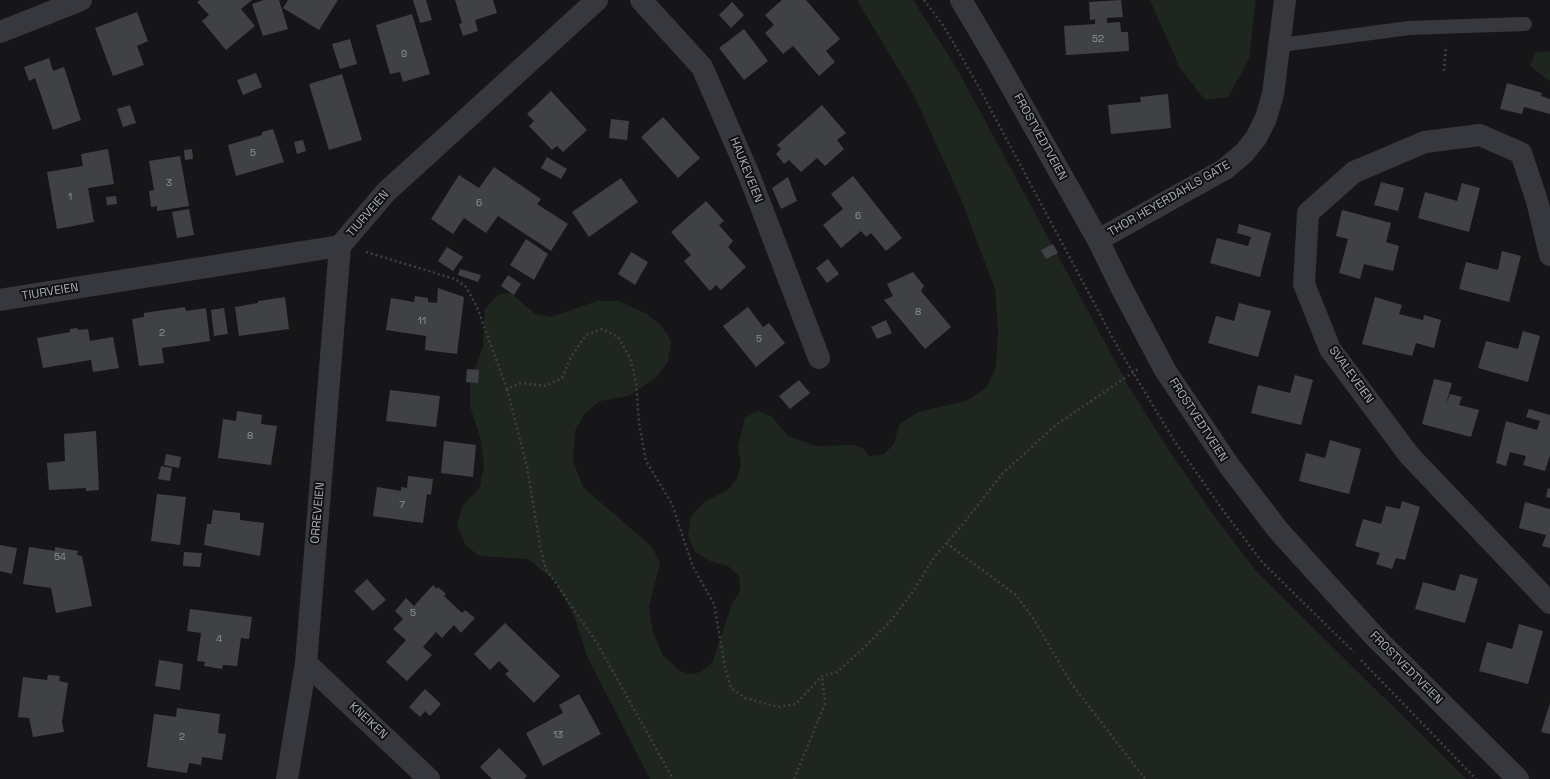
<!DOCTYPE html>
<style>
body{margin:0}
canvas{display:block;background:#161618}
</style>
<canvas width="1550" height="779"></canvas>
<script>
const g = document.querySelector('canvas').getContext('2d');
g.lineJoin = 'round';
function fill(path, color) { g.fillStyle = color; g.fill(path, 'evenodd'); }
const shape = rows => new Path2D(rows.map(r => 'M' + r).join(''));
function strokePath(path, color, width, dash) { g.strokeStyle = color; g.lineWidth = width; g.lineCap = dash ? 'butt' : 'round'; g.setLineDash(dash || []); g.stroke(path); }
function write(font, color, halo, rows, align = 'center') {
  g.font = font + ' "Space Grotesk",sans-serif'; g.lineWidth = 4; g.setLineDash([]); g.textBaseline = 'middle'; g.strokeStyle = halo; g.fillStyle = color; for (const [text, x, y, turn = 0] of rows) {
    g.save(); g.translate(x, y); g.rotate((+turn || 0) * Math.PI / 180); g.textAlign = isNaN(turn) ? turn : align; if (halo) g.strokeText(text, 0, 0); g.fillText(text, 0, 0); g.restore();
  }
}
fill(shape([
 [857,0,913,0,956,67,1129,387,1166,446,1212,513,1256,571,1466,779,650,779,587,656,575,618,555,581,528,559,480,556,466,546,457,524,462,507,480,487,484,465,480,437,470,406,470,381,483,347,485,309,499,294,511,293,535,314,551,317,597,301,619,301,647,314,662,326,671,341,668,362,656,378,628,396,600,401,585,413,575,431,573,461,583,487,652,547,660,563,649,606,653,632,663,656,680,671,690,674,701,672,712,663,732,604,740,591,739,576,728,566,710,561,695,552,688,536,691,516,705,502,729,489,737,478,741,464,738,446,745,418,758,411,772,417,788,436,816,446,852,445,863,448,869,456,883,455,894,444,899,425,918,412,966,401,987,387,996,367,998,331,995,289,961,199,914,95],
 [1150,0,1256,0,1249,59,1228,97,1205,100,1180,68],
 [1550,51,1550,81,1530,66,1535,53]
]), '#1e261f');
fill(shape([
 [200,0,252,0,241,9,255,26,226,50,202,21,209,15,197,2],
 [264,0,279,0,288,29,263,36,252,4],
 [288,0,338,0,319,30,283,8],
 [413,0,426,0,432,20,420,23],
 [455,0,493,0,497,13,475,20,478,31,463,36,459,24,462,23],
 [782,0,806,0,840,39,826,51,835,62,819,76,793,46,783,54,765,33,774,25,765,15],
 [1121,0,1123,17,1107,18,1107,23,1120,22,1121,32,1128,32,1129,51,1066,55,1064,26,1095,24,1095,19,1090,20,1089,2],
 [732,2,744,15,731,28,719,15],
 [137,12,148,41,137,46,144,65,113,76,95,28],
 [412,14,430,74,403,82,400,72,390,74,376,25],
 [744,29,768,61,744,80,719,48],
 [350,39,357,64,340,69,332,44],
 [49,58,53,71,64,67,81,120,53,130,35,78,29,81,24,67],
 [256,73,262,87,243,95,237,80],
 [342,74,362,140,329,150,309,84],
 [1507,83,1542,93,1541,96,1550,99,1550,114,1524,107,1522,114,1500,109],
 [551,91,587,130,563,152,557,146,552,150,529,126,534,121,527,114],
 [1168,94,1171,128,1111,134,1108,105,1141,102,1140,97],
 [130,105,136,123,123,127,117,109],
 [822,105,846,133,837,140,844,149,825,166,817,158,801,172,789,160,784,164,776,154,781,149,777,145],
 [663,117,700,158,678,178,641,137],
 [611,119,629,121,627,140,609,138],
 [273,129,284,162,236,176,228,145,262,135,262,132],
 [303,140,306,151,297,154,294,142],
 [108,149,114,184,88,188,94,222,57,229,47,172,83,166,81,154],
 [192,149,193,159,185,160,184,150],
 [180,156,189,206,157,211,157,206,151,207,149,191,154,190,149,161],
 [547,157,567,169,561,179,541,168],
 [494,167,541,199,537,204,568,224,551,251,498,216,486,233,464,218,453,234,431,219,459,175,479,188],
 [853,176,902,238,886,251,871,233,866,237,861,231,841,248,823,225,843,209,831,194],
 [788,177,797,201,781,209,772,188],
 [621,178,638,202,589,237,572,212],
 [1381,182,1404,188,1398,211,1374,205],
 [1462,183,1480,188,1469,232,1418,218,1425,192,1457,201],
 [116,196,117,204,107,205,106,197],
 [706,201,724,221,719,225,733,241,728,247,746,267,721,290,716,285,710,291,684,261,691,255,671,232],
 [189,209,194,235,177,238,172,212],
 [1342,210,1391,223,1386,242,1399,246,1393,271,1364,264,1360,279,1339,273,1348,239,1336,236],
 [1239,224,1271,233,1260,277,1210,263,1217,238,1248,246,1251,237,1237,233],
 [526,239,548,254,534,280,510,265],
 [1053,244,1058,253,1046,259,1041,250],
 [447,247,463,257,453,271,438,261],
 [1502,251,1521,256,1509,302,1459,289,1466,262,1498,270],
 [631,252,648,262,635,285,618,274],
 [828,259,839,274,827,283,816,268],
 [460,269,481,275,478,282,458,275],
 [913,272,924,286,921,291,951,327,925,349,884,300,893,296,887,284],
 [508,275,521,284,514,295,501,286],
 [438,288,464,297,457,354,425,350,426,336,386,330,391,298,414,302,415,296,428,298,428,302,437,303],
 [285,297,289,329,239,336,235,307,258,303,258,301],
 [1375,297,1402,305,1399,314,1423,320,1424,315,1441,320,1434,348,1416,343,1412,356,1362,344],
 [1239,303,1271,311,1258,357,1208,343,1216,316,1234,321],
 [185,307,186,311,206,308,210,341,162,348,164,363,139,366,132,319,144,317,144,313],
 [748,307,763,327,769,323,785,343,756,367,723,326],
 [224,308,228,334,214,336,211,310],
 [886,320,892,333,877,339,871,327],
 [77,328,78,330,88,329,90,341,113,337,119,368,93,372,91,360,43,368,37,338,70,332,70,329],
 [1523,331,1540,336,1528,382,1478,368,1486,341,1518,349],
 [467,369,479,370,478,383,466,382],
 [1295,375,1313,380,1301,425,1251,413,1258,385,1290,393],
 [1434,379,1452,383,1446,404,1450,394,1462,397,1459,405,1479,410,1471,437,1422,424],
 [799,380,810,393,790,409,779,396],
 [390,390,440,396,436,427,386,421],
 [1529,409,1550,415,1550,455,1545,471,1523,465,1526,456,1510,452,1506,466,1496,463,1506,421,1537,430,1540,421,1526,417],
 [237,411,262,415,261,424,277,426,271,465,218,458,223,419,236,421],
 [96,431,99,490,86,491,86,488,49,490,47,463,65,461,64,434],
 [1330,440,1361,449,1349,494,1299,481,1306,453,1325,458],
 [444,441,476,445,473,477,441,473],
 [166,454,181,457,179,468,164,465],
 [161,466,172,468,170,481,158,479],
 [408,476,433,479,431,495,427,494,423,523,373,516,377,487,401,491,401,487,407,488],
 [1548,488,1550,489,1550,498,1546,497],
 [157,494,186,497,180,545,151,541],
 [1402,501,1420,507,1405,560,1396,558,1392,569,1376,564,1380,553,1355,546,1363,519,1381,524,1386,506,1400,509],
 [1525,502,1550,509,1550,548,1542,546,1546,535,1519,528],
 [213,510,240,513,240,520,264,523,260,556,204,545,207,524,211,524],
 [0,545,17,548,12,574,0,571],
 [29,547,55,551,55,547,78,551,77,555,82,556,92,606,56,613,51,588,23,584],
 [184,552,202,553,200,567,183,566],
 [1460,574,1478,579,1465,623,1415,609,1423,582,1455,591],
 [367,579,386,600,373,611,354,591],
 [433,585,437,589,438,587,446,594,444,596,462,613,465,610,475,618,461,633,454,625,442,638,436,632,423,647,432,655,407,681,386,662,406,640,393,629,403,619,395,611,406,598,414,606],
 [190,609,252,617,249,639,241,638,237,666,223,665,222,669,204,666,205,662,197,661,201,633,187,631],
 [505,623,560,676,534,703,505,674,509,671,499,661,490,670,474,654],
 [1519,624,1543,631,1528,684,1479,671,1487,642,1512,649],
 [159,660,183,664,180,690,155,686],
 [48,675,60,676,59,681,68,683,62,722,64,732,33,737,29,718,18,717,23,677,47,680],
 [425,689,441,704,430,716,425,711,420,717,409,707],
 [579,694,601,734,543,766,526,733,563,713,559,705],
 [1550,703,1550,734,1541,732],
 [177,708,220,714,218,733,226,734,222,760,202,757,201,765,189,763,187,773,147,767,154,714,176,717],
 [499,748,527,776,524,779,492,779,480,767]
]), '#404145');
strokePath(shape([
 [924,0,943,25,976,82,1117,346,1175,442,1222,509,1262,562,1354,652],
 [1444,71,1446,46],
 [366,252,455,279,466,287,477,307,507,389,521,383,546,386,562,378,571,357,586,335,602,329,618,337,630,358,636,382,639,423,646,461,672,504,693,567,714,604,725,667,731,688,745,698,778,707,796,704,822,676,837,672,855,656,889,623,912,593,935,556,963,524,1002,474,1056,425,1138,369],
 [507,389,527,467,541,551,546,569,597,643,673,779],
 [946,543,1016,595,1033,618,1071,683,1145,779],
 [1361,660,1476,779],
 [794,779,825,704,822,676]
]), '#3d3f44', 2.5, [2, 3]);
strokePath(shape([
 [1281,45,1409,28,1525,24]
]), '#37383d', 14);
strokePath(shape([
 [641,0,702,67,749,175,819,358],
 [961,0,997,61,1098,240,1121,287,1165,370,1230,467,1278,530,1375,637,1518,779],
 [0,32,81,0],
 [1098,240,1225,169,1244,153,1256,138,1266,118,1273,94,1285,0],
 [1550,255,1537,201,1521,153,1480,135,1425,142,1354,172,1308,213,1304,284,1330,349,1409,455,1550,603],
 [0,300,340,246,386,192,597,0],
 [306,663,429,779],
 [287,779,306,663,340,246]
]), '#37383d', 22);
write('10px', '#8e929b', null, [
 ["52",1098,39],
 ["9",404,54],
 ["5",253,153],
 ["3",169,183],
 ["1",70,197],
 ["6",479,203],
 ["6",858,216],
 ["8",918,312],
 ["11",422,321],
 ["2",162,333],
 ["5",759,339],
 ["8",250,436],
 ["7",402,505],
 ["54",60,557],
 ["5",413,613],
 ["4",219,639],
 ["13",558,735],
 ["2",182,737]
]);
write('12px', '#a8adb8', '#111113', [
 ["FROSTVEDTVEIEN",1040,137,61],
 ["HAUKEVEIEN",746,170,68],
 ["THOR HEYERDAHLS GATE",1169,199,-30],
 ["TIURVEIEN",368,214,-49],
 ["TIURVEIEN",50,292,-9],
 ["SVALEVEIEN",1351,375,54],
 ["FROSTVEDTVEIEN",1198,420,57],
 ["ORREVEIEN",318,513,-85],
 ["FROSTVEDTVEIEN",1406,668,45],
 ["KNEIKEN",368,721,43]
]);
</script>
